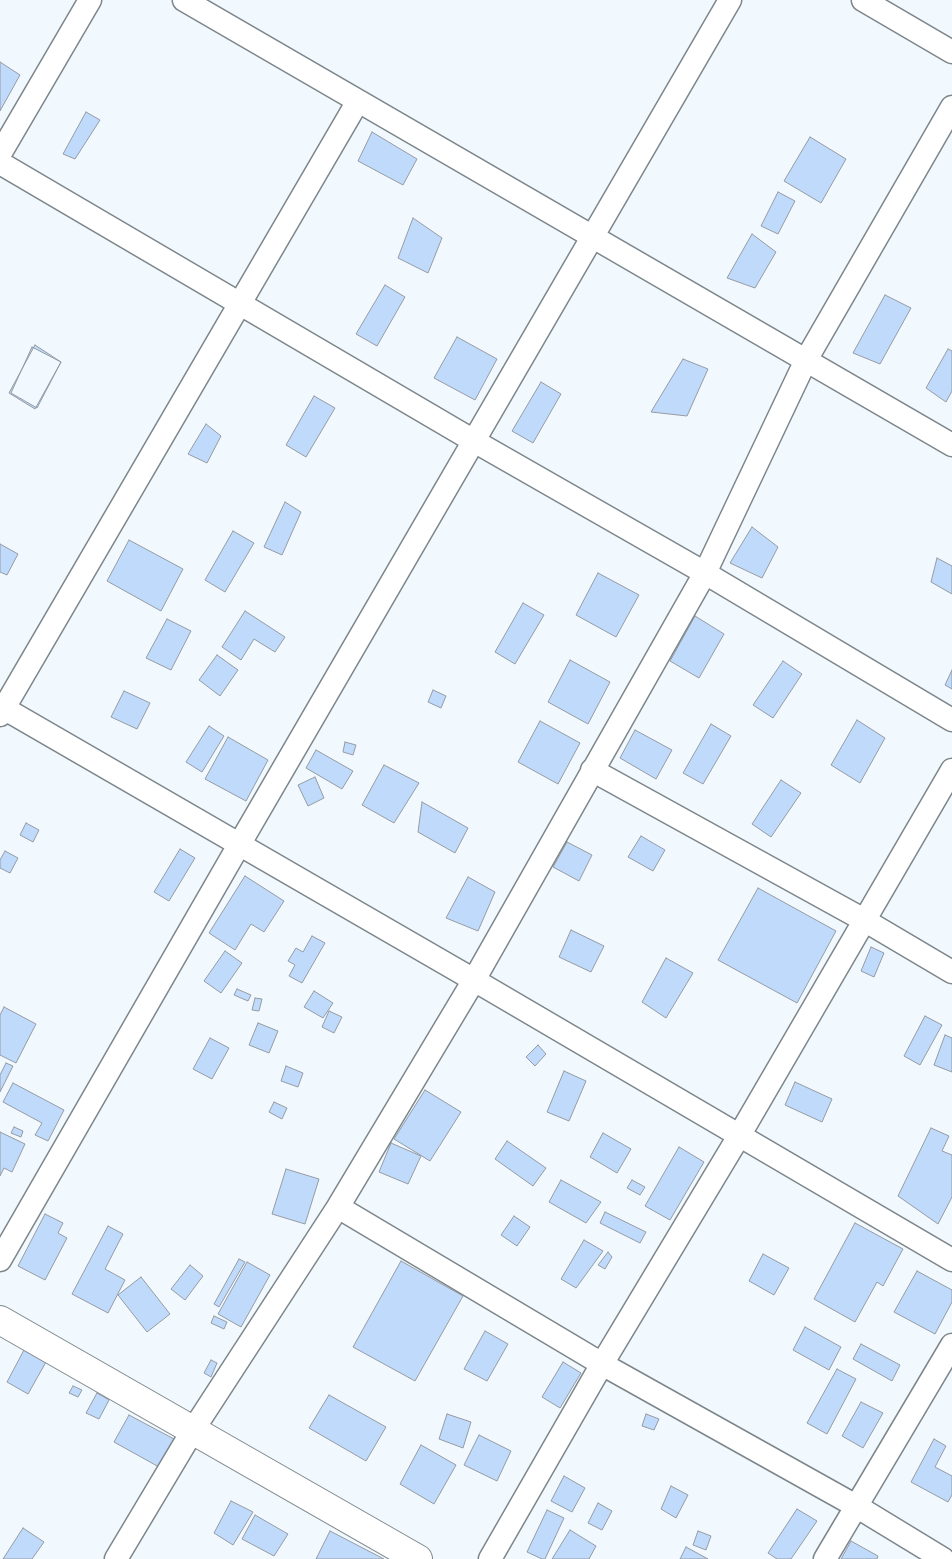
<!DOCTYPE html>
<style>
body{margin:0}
canvas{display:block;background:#f1f9fe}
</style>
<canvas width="952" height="1559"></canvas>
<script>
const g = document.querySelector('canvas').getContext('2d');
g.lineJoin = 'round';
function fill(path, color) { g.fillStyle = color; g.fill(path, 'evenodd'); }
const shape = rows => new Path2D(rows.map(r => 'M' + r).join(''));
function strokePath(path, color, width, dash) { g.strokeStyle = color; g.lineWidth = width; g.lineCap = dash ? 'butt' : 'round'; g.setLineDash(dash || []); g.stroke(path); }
const building = shape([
 [0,62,20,75,0,111,0,62],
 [86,112,100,120,75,159,63,154,86,112],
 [372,132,417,159,403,185,358,161,372,132],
 [810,137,846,159,821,203,784,181,810,137],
 [778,192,795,201,778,234,761,226,778,192],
 [413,218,442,238,428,273,398,258,413,218],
 [752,234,776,252,755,288,727,278,752,234],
 [385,285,405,297,377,346,356,334,385,285],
 [885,295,911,308,880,364,853,353,885,295],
 [457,337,497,359,475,400,434,378,457,337],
 [35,345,61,362,35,409,9,393,35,345],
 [32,347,61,362,37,408,11,393,32,347],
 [948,349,952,351,952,391,946,402,926,388,948,349],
 [683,359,708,369,687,416,651,412,683,359],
 [541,382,561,394,533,443,512,431,541,382],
 [314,396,335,408,306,457,286,445,314,396],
 [206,424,221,436,207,463,188,454,206,424],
 [285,502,301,512,282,555,264,547,285,502],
 [752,527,778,547,762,578,730,563,752,527],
 [233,531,254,543,225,592,205,580,233,531],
 [129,540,183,569,161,611,107,581,129,540],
 [0,544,18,554,7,575,0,572,0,544],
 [937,558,952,566,952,594,931,582,937,558],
 [598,573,639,595,616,637,576,615,598,573],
 [523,603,544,615,515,664,495,652,523,603],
 [245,611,285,637,275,652,254,639,241,660,222,647,245,611],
 [695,616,724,634,699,678,670,661,695,616],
 [167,619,191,631,171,670,146,658,167,619],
 [217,655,238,670,220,696,199,680,217,655],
 [570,660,610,682,588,724,548,702,570,660],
 [783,661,802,674,773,718,753,705,783,661],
 [952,670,952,689,945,685,952,670],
 [433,690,446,696,441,708,428,702,433,690],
 [124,691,150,703,137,729,111,717,124,691],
 [857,720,885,738,860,783,831,765,857,720],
 [540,721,580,743,558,784,518,762,540,721],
 [711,724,731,736,703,784,683,773,711,724],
 [209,726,224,736,202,772,186,762,209,726],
 [635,730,672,750,656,779,620,758,635,730],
 [228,737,268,760,246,801,205,779,228,737],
 [345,742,356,745,353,755,343,752,345,742],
 [316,750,353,771,342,789,306,768,316,750],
 [384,765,419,783,394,823,362,805,384,765],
 [315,777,324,798,308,806,298,785,315,777],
 [781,780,801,793,771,837,752,824,781,780],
 [422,802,468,828,455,853,418,832,422,802],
 [26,823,39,830,33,842,20,835,26,823],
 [641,836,665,850,653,871,628,857,641,836],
 [567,842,592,855,579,881,553,867,567,842],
 [180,849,195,858,169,901,154,892,180,849],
 [5,851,18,858,10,873,0,868,0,860,5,851],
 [245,876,284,901,264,932,251,924,235,950,209,933,245,876],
 [468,877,495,892,478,931,446,918,468,877],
 [758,888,836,931,797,1003,718,960,758,888],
 [571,930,604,946,591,972,559,957,571,930],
 [312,936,325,943,302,983,289,976,295,965,288,961,296,948,303,952,312,936],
 [871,947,884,953,874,977,861,971,871,947],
 [225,951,242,963,221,993,204,981,225,951],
 [666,958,693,973,666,1018,642,1002,666,958],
 [237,989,251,995,248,1001,234,995,237,989],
 [314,991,333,1003,323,1018,304,1007,314,991],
 [255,998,262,999,259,1011,252,1010,255,998],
 [4,1007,36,1024,16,1063,0,1055,0,1015,4,1007],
 [329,1011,342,1017,334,1033,322,1027,329,1011],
 [925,1016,942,1025,920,1065,904,1056,925,1016],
 [258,1023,278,1031,269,1053,249,1045,258,1023],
 [945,1035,952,1038,952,1072,934,1065,945,1035],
 [210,1038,229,1048,212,1079,193,1069,210,1038],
 [538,1045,546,1054,535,1066,526,1057,538,1045],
 [6,1063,13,1066,0,1092,0,1075,6,1063],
 [286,1066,303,1073,298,1087,281,1081,286,1066],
 [564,1071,586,1081,569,1121,547,1112,564,1071],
 [795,1082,832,1099,822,1122,785,1105,795,1082],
 [13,1083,64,1110,48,1141,35,1135,42,1123,3,1102,13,1083],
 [425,1090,461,1112,430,1161,394,1139,425,1090],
 [274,1102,287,1108,282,1119,269,1112,274,1102],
 [14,1127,23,1131,21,1137,11,1133,14,1127],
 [931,1128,949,1136,942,1151,952,1155,952,1197,938,1224,898,1196,931,1128],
 [0,1132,25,1144,12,1172,4,1168,0,1176,0,1132],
 [603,1133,631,1149,617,1173,590,1157,603,1133],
 [507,1141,546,1168,533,1186,495,1159,507,1141],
 [391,1143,421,1156,408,1184,379,1172,391,1143],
 [679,1147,704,1162,670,1220,645,1206,679,1147],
 [286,1169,319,1179,305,1224,272,1214,286,1169],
 [561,1180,601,1202,586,1223,549,1202,561,1180],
 [632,1180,645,1187,640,1195,627,1188,632,1180],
 [605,1212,646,1232,640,1243,600,1223,605,1212],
 [45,1214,63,1223,58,1233,67,1238,45,1280,18,1266,45,1214],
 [514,1216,530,1227,517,1246,501,1235,514,1216],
 [855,1223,903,1249,883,1286,877,1282,855,1322,814,1299,855,1223],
 [108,1226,123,1234,105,1269,125,1280,108,1313,72,1294,108,1226],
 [584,1240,603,1251,576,1288,561,1279,584,1240],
 [608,1252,612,1257,605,1269,598,1265,608,1252],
 [763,1254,789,1268,774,1295,749,1281,763,1254],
 [239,1259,245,1262,219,1307,214,1304,239,1259],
 [401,1261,463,1296,415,1381,353,1347,401,1261],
 [247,1262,270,1275,241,1327,218,1314,247,1262],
 [190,1265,203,1276,185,1300,171,1289,190,1265],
 [917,1271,952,1290,952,1302,935,1334,894,1312,917,1271],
 [141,1277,170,1314,147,1332,118,1295,141,1277],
 [214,1316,227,1322,224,1329,211,1323,214,1316],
 [805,1327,841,1347,829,1370,793,1350,805,1327],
 [485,1331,508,1344,487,1381,464,1369,485,1331],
 [861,1344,900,1365,892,1381,853,1359,861,1344],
 [24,1350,46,1362,28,1394,7,1382,24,1350],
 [211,1360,217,1363,211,1377,204,1373,211,1360],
 [563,1362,581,1373,560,1408,542,1397,563,1362],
 [837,1369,856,1379,827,1434,807,1423,837,1369],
 [73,1386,82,1390,78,1397,69,1393,73,1386],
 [97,1393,109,1400,99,1419,86,1413,97,1393],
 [329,1395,386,1427,366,1461,309,1428,329,1395],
 [861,1402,883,1413,863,1448,842,1436,861,1402],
 [447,1414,471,1422,463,1448,439,1439,447,1414],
 [646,1414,659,1419,654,1430,642,1426,646,1414],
 [129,1415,174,1439,159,1467,114,1442,129,1415],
 [479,1435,511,1451,497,1481,464,1465,479,1435],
 [934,1439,946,1446,935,1467,952,1476,952,1495,948,1502,911,1482,934,1439],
 [421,1445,456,1465,434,1504,400,1484,421,1445],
 [564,1476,585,1488,572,1512,551,1501,564,1476],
 [671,1486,688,1495,676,1518,661,1509,671,1486],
 [231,1501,253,1512,233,1545,214,1533,231,1501],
 [598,1503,612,1511,602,1530,588,1523,598,1503],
 [797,1509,817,1521,791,1559,777,1559,768,1553,797,1509],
 [547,1510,564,1518,545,1559,542,1559,527,1552,547,1510],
 [255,1515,288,1534,274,1556,242,1539,255,1515],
 [23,1528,44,1542,32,1559,3,1559,23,1528],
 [570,1530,596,1546,589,1559,552,1559,570,1530],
 [330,1531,384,1559,316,1559,330,1531],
 [698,1531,711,1536,706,1550,693,1545,698,1531],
 [851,1541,878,1556,877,1559,841,1559,851,1541],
 [686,1547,708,1559,680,1559,686,1547]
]);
fill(building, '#c0dafb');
strokePath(building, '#959ba3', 1);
const street = shape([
 [184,0,952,445],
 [863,0,952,52],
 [0,154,90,0],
 [0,163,474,441,705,573,952,720],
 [0,706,474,980,952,1260],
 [0,715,358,101],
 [592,770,864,920,952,972],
 [338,1207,602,1364,856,1506,943,1559],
 [0,1260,239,845,730,0],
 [116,1559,193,1430,338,1207,474,980,705,573,806,360,952,107],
 [490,1559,602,1364,739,1136,952,770],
 [825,1559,952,1345]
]);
const secondary = shape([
 [0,1320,418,1559]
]);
strokePath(street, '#7d868b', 25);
strokePath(secondary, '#7d868b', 30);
strokePath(street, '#fff', 22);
strokePath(secondary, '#fff', 28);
</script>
